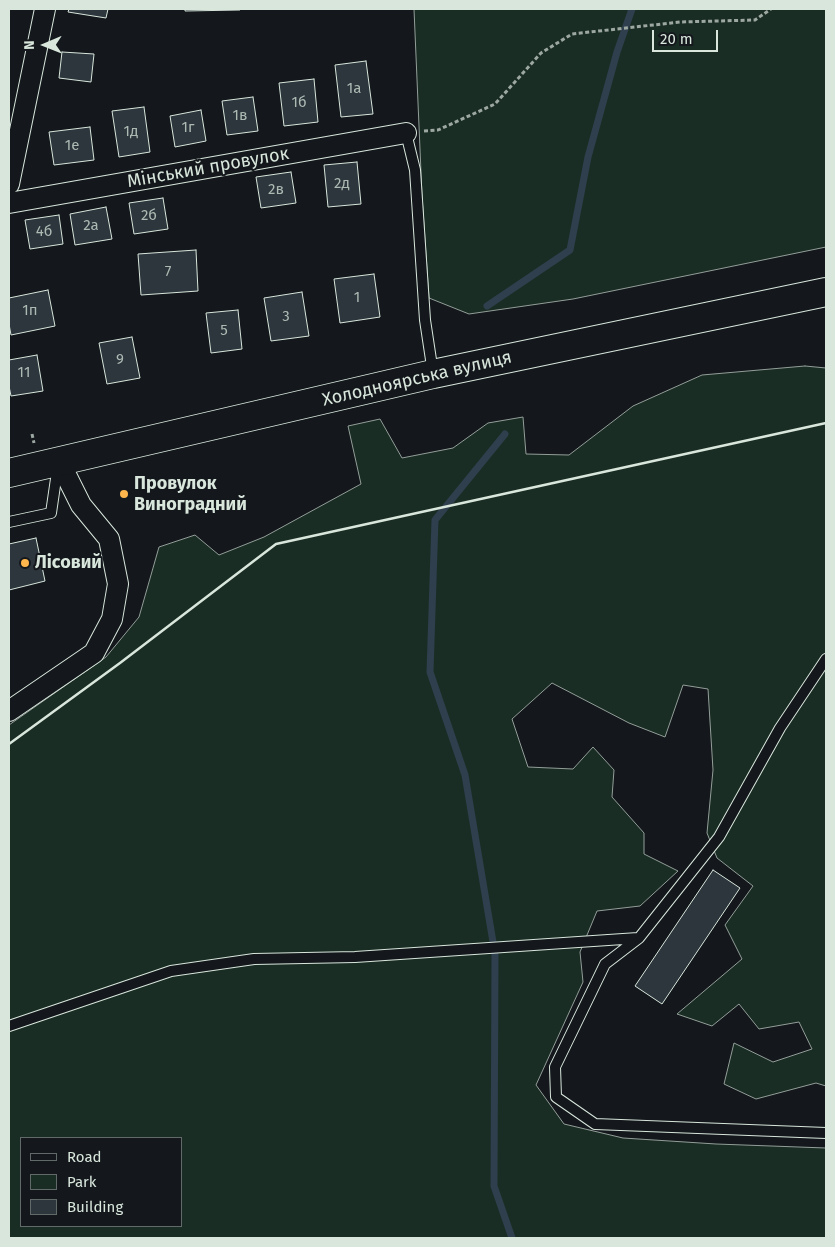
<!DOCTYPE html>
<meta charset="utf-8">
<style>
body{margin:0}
#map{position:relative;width:835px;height:1247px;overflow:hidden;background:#14181c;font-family:"Fira Sans",sans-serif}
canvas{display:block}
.frame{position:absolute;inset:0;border:10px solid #d8e6dc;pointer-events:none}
.legend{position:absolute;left:20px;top:1137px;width:162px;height:90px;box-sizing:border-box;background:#14181c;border:1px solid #626a69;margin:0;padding:6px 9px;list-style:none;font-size:15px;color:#d8e6dc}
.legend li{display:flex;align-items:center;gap:10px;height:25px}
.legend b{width:25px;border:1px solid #626a69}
.north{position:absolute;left:20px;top:20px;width:50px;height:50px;-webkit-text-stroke:4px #14181c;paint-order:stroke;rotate:269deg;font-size:14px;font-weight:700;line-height:20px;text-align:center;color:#d8e6dc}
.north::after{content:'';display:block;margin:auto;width:18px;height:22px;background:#d8e6dc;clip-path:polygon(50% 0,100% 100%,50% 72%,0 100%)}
.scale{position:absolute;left:652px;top:30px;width:66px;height:22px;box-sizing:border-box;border:2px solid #d8e6dc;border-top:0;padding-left:6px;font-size:15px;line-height:18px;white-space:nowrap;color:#d8e6dc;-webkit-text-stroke:4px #14181c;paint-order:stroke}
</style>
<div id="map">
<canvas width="835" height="1247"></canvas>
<div class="frame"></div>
<ul class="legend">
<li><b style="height:6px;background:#14181c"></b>Road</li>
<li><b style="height:14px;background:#1a2d24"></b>Park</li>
<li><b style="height:14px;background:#2c363c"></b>Building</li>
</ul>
<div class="north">N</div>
<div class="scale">20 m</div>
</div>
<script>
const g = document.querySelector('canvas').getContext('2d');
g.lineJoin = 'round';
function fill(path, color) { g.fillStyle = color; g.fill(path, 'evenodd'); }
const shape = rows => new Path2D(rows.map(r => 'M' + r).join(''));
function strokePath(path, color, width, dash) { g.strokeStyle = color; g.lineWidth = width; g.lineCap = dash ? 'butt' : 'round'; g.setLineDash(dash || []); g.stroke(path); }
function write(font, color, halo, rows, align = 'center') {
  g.font = font + ' "Fira Sans",sans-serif'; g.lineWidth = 4; g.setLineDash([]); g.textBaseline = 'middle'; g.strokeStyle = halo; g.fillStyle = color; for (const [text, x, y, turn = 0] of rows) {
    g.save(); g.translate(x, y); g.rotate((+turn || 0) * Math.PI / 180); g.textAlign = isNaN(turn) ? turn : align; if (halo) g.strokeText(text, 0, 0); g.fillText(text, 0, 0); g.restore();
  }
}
const green = shape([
 [414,9,826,9,826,247,573,299,469,314,429,298,422,196,414,9],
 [805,366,826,368,826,1086,816,1083,756,1099,724,1084,734,1043,773,1062,812,1049,799,1022,759,1029,739,1004,712,1026,677,1014,742,959,725,925,753,886,717,858,707,833,713,770,708,689,683,685,665,737,629,723,552,683,512,719,528,767,573,769,593,747,614,770,612,797,644,833,644,854,678,871,640,906,597,911,580,952,583,982,536,1085,564,1124,623,1138,716,1144,826,1148,826,1238,9,1238,9,725,106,657,139,617,159,547,195,535,219,555,264,537,361,484,348,426,380,419,402,458,453,448,488,423,523,417,526,454,569,455,633,406,702,375,805,366],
 [21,1138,181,1138,181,1226,21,1226,21,1138]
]);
fill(green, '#1a2d24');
strokePath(green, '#939e99', 1);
strokePath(shape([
 [487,306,570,250,588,157,617,52,632,9],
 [493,942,465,775,430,672,435,520,505,434],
 [495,954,494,1186,512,1238]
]), '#2f3f4d', 7);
const building = shape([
 [69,9,108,9,106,18,68,12,69,9],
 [185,9,240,9,240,10,185,11,185,9],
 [62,52,94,54,91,82,59,78,62,52],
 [366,61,373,114,341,117,335,65,366,61],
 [314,79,318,122,284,126,279,83,314,79],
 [253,97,258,131,227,135,222,101,253,97],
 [144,107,150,152,119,157,112,111,144,107],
 [201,110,206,141,175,147,170,116,201,110],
 [90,127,94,160,54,165,49,132,90,127],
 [357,162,361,204,328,207,324,165,357,162],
 [291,172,296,203,261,208,256,177,291,172],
 [163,198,168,229,134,234,129,203,163,198],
 [106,207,112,239,75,245,70,214,106,207],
 [59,215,63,244,30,249,25,220,59,215],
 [196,250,198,291,141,295,138,254,196,250],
 [374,274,380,317,340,323,334,279,374,274],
 [48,290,55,326,11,335,9,324,9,298,48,290],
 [302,292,309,336,271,341,264,298,302,292],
 [238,310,242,349,211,353,206,313,238,310],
 [132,337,140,378,107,384,99,343,132,337],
 [37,355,43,391,11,396,9,386,9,360,37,355],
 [36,538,45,581,9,590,9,544,36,538],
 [713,870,740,888,662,1004,635,986,713,870]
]);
fill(building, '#2c363c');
strokePath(building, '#d8e6dc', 1);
const service = shape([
 [406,133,415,170,425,320,433,373],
 [9,522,51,513,58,465],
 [826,659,780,728,719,837,639,938,605,964,555,1067,556,1097,595,1124,826,1133],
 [9,1026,171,971,254,959,355,957,638,938]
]);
const minor = shape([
 [9,184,45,9],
 [9,203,406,133],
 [9,711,94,653,112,619,118,584,109,539,81,505,59,461]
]);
const primary = shape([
 [9,473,433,374,826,292]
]);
strokePath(service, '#d8e6dc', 12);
strokePath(minor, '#d8e6dc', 22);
strokePath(primary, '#d8e6dc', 30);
strokePath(shape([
 [424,131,438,130,495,104,541,53,572,34,680,22,755,20,771,9],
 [32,434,34,443]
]), '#9da8a2', 3, [4, 2.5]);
strokePath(service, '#14181c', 10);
strokePath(minor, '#14181c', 20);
strokePath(primary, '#14181c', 28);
strokePath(shape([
 [9,744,120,663,276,544,826,423]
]), '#d8e6dc', 2.5);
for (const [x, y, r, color] of [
 [124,494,5,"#ffb74d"],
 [25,563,5,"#ffb74d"]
]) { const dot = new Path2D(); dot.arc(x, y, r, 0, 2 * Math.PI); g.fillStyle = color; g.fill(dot); strokePath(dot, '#14181c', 2); }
write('15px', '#adbab4', null, [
 ["1а",354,89],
 ["1б",299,103],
 ["1в",240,116],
 ["1г",188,128],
 ["1д",131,132],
 ["1е",72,146],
 ["2д",342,184],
 ["2в",276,190],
 ["2б",149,216],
 ["2а",91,226],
 ["4б",44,232],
 ["7",168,272],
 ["1",357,298],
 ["1п",30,311],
 ["3",286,317],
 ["5",224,331],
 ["9",120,360],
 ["11",24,373]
]);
write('18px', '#d8e6dc', '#14181c', [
 ["Мінський провулок",208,168,-10],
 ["Холодноярська вулиця",417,379,-13]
]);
write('bold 18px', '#d8e6dc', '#14181c', [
 ["Провулок",134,484],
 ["Виноградний",134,505],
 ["Лісовий",35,563]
], 'left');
</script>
